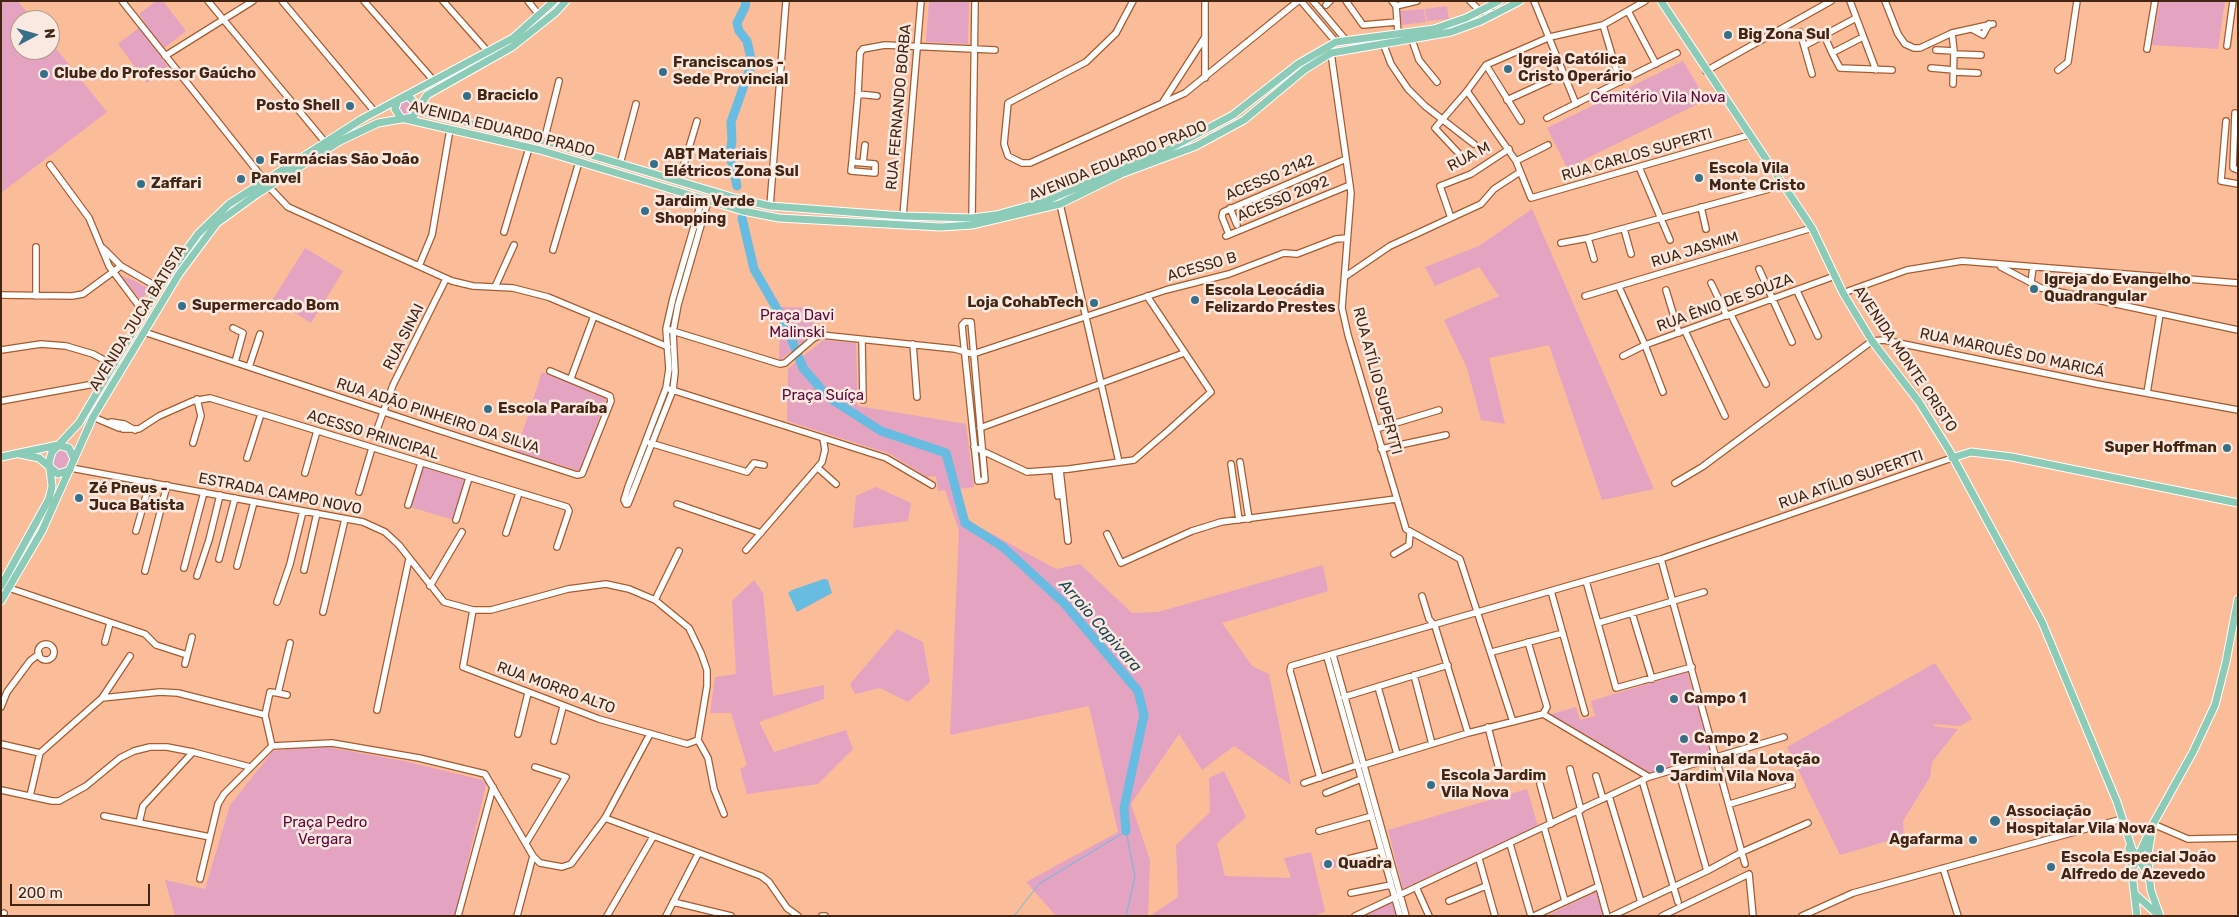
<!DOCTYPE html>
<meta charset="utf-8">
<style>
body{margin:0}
#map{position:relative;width:2239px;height:917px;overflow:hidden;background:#fbbc99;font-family:Rubik,sans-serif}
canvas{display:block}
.frame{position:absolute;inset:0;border:2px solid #432513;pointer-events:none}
.north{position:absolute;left:10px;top:10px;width:50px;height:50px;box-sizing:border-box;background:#fae9e0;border:1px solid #b19b8e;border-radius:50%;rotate:84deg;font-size:14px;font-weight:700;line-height:20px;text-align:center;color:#432513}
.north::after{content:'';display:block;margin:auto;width:18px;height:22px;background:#366f88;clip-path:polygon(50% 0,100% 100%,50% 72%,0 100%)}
.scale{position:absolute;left:10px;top:884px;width:140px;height:22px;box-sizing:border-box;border:2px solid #432513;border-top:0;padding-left:6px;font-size:15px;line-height:18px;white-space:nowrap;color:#432513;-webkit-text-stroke:4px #fae9e0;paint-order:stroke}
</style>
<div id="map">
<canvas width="2239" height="917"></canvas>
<div class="frame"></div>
<div class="north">N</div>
<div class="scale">200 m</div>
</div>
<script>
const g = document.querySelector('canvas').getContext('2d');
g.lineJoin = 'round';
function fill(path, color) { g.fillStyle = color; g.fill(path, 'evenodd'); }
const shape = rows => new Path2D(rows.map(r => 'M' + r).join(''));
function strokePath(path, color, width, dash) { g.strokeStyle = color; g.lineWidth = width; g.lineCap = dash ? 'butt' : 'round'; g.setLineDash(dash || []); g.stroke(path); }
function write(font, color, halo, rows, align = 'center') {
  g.font = font + ' Rubik,sans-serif'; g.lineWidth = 5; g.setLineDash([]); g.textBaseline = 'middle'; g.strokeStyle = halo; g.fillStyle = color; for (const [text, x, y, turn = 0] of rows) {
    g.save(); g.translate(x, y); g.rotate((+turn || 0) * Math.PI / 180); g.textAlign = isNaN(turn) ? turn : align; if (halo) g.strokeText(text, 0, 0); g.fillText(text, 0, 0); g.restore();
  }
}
fill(shape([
 [1,1,18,1,33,20,20,20,20,50,50,50,50,41,107,112,1,193],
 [156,1,163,1,186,31,158,53,168,67,147,83,118,44,145,23,139,14],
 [929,1,969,1,968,44,926,42],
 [2160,1,2225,1,2218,49,2152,45],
 [1447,6,1449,19,1427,21,1425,9],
 [1424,9,1426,22,1402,25,1400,11],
 [1683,61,1706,100,1567,168,1547,128],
 '399 108a7 7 0 1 1 14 0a7 7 0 1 1-14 0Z',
 [1532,209,1654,489,1602,500,1549,345,1489,358,1505,424,1481,420,1467,368,1444,320,1499,296,1479,267,1435,286,1425,267,1479,246],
 [305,248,343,271,311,323,273,299],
 [122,276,133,280,149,289,141,301],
 [780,307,814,308,813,335,779,361],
 [823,340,856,343,858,406,966,424,974,487,958,489,968,521,1056,569,1080,564,1132,613,1158,612,1323,565,1328,591,1222,623,1252,666,1269,674,1291,785,1234,746,1202,770,1179,734,1131,804,1150,860,1148,916,1056,916,1026,882,1118,832,1089,706,950,735,959,531,945,490,938,491,936,476,927,477,890,454,787,421,788,369],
 [542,372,607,397,580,471,516,452],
 '52 460a9 9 0 1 1 18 0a9 9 0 1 1-18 0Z',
 [422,466,466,480,454,520,410,507],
 [876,487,911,503,908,521,853,528,856,496],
 [754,580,763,593,773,696,824,685,824,699,759,722,774,752,846,730,853,749,818,784,747,794,740,769,747,765,731,713,710,713,715,677,736,674,732,601],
 [897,629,923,642,930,682,908,702,880,688,855,694,850,684],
 [1935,663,1972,719,1960,726,1935,724,1933,726,1958,729,1932,762,1930,777,1903,821,1904,836,1840,855,1787,747],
 [1687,672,1712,755,1649,773,1548,715,1576,707,1580,720,1595,716,1591,701],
 [322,746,404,761,487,781,455,916,175,916,165,880,205,889,230,805,273,751],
 [1224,771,1246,817,1217,843,1225,876,1291,878,1284,858,1311,852,1325,911,1315,916,1150,916,1178,897,1176,845,1210,812,1209,778],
 [1527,789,1538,826,1403,889,1388,830],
 [1335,859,1337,867,1321,870,1320,862],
 [1598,891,1606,916,1546,916],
 [1392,901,1396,916,1361,916]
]), '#e5a3c2');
fill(shape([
 [824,579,828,580,832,593,797,612,788,593,792,590]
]), '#68bbe1');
strokePath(shape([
 [1014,916,1039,884,1126,831,1135,877,1126,916]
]), '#68bbe1', 1);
strokePath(shape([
 [737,186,730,154,732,140,731,122,752,63,747,41,739,31,737,23,745,7,746,1],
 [742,218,754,269,785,323,803,368,828,397,881,431,946,453,965,523,1003,547,1065,604,1138,691,1144,715,1124,808,1126,831]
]), '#68bbe1', 9);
const minor = shape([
 [122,1,265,181],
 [208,1,325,142],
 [282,1,375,112],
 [364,1,434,81],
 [443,1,489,53],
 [528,1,539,15],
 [1133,1,1116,33,1086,62,1008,103,1004,144,1008,156,1022,163,1030,163,1185,93,1298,1],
 [1205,1,1205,78],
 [1301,1,1336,42],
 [1313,1,1345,39],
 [1346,1,1363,25,1397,22],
 [1392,1,1396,6,1398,33],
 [1470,1,1480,11,1495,13],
 [1534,1,1576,104],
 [1850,1,1876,70],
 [1885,1,1898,34,1905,44,1914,48,1920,48,1952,33,1993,24],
 [1326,5,1330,1],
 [1396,6,1417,1],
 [1628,11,1656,64],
 [1603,25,1620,82],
 [1972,29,1983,35,1989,24],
 [1800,32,1812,74],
 [1952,33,1954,51,1953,84],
 [1824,35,1832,53,1863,37],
 [1412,40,1419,60,1437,82],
 [1383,43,1391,64,1408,89,1425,106,1474,144],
 [1804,46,1856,18],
 [2227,46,2233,1],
 [2147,49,2155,1],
 [1936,50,1954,51],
 [1331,53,1351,193,1342,308,1348,335,1406,529,1460,559,1513,722],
 [1832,53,1840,68,1892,70],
 [1954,54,1981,55],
 [165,56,253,1],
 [1486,65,1521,121],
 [1931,68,1954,70],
 [2058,70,2068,62,2077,1],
 [1706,71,1831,1],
 [1954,72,1978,73],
 [1467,91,1516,161,1531,198,1749,135],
 [858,94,877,96],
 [1507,100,1564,74],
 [1163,102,1205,37],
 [2235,113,2233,168,2238,170],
 [1547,118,1677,53],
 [2226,121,2221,181,2238,184],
 [544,141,559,81],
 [1462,157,1435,128,1467,91,1486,65,1550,37,1603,25,1645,1],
 [1516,161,1548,145],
 [852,162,875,164,875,173,851,171,852,162,858,94,860,53,863,49,885,45,995,50],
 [863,163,865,145],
 [620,164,636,104],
 [50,165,89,218,109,266,139,306,146,311],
 [1639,167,1670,240],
 [679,181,697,121],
 [269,187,288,207,452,281,473,286,513,288,548,297,668,347],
 [702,199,673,298,666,329,669,369,666,388,628,487,624,500,626,504,628,504,673,390,675,372,673,332,678,305,708,201],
 [1060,204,1119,462],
 [770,206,786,1],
 [1701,207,1706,229],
 [1230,208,1237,225],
 [903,216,921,1],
 [972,218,975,1],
 [1451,218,1440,186,1471,174,1509,149],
 [1624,229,1631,254],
 [504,232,529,148],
 [1228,232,1222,217,1223,212,1346,159],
 [1226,236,1350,185],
 [1588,238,1594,259],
 [1561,243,1588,238,1784,185],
 [103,248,121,266,159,288],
 [553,250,579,162],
 [419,266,432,235,450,129],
 [2001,267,2041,288,2238,330],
 [1759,269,1792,342],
 [1346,276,1390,246,1481,204,1494,189,1520,172],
 [2031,282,2033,268],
 [1711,283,1727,316],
 [495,287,514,245],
 [1619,287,1645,345,1663,392],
 [1666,290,1679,333],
 [1797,291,1818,336],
 [1843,293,1907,270,1962,261,2238,283],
 [1,295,72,296,83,294,121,266],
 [36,296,36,247],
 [1585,296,1812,228],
 [1731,315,1766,384],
 [965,322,971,322,985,480,978,481,963,336,962,325,965,322],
 [233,328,243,333,235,362],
 [666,329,780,364,785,363,814,338,821,335,955,349,973,354,1166,290,1229,274,1284,253,1297,254,1336,239,1347,238],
 [1685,331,1725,416],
 [144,332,441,431,577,475,582,474,611,401,610,396,550,371],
 [862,340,863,400],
 [913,344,917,397],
 [1,350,41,344,66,346,93,354,115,366],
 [1623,356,1645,345,1835,276],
 [249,367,260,334],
 [571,378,594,316],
 [669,389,886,458,932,485],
 [2147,393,2160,314],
 [1,401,105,382],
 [93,417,119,428],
 [111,422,124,424,135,430],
 [980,428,1184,353],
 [123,429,139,429,159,416,193,401,210,398,567,507,569,511,557,547],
 [1376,429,1439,410],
 [375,435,393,385,446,279],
 [193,443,201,416,197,399],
 [650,443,747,472,754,463,764,465],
 [974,447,1027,472,1069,469,1134,460,1169,430,1211,392,1147,296],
 [1381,449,1446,435],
 [247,458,261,414],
 [1240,462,1249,519],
 [1231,464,1239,520],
 [71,468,363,522,385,532,399,545,444,602,473,610,491,610,568,589,606,584,629,589,655,600,689,628,701,653,707,670,707,686,698,740,708,758,714,789,724,814],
 [818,468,836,484],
 [1055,470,1058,496],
 [1060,470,1068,541],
 [305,473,317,431],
 [1675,483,1702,467,1872,341,1884,340,2097,384,2238,410],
 [359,492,372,448],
 [677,504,761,533],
 [408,505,421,463],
 [456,520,469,478],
 [136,531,150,482],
 [506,533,519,493],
 [1107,534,1121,563,1192,531,1221,522,1396,499],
 [746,550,822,462,825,450,823,438],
 [1394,554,1409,545,1410,533],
 [219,559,235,498],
 [1661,559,1745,864],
 [237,566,254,502],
 [184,568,204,492],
 [304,570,317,513],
 [145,571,167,485],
 [197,576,209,540,220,495],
 [1586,581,1616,688,1692,667],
 [430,586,462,532],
 [9,588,145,634,156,645,187,655],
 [1551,591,1585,713],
 [1422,596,1429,619,1435,626,1468,733],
 [655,600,679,551],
 [277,602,290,564,303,511],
 [473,610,463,667,599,719,687,744,698,740],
 [323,612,345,519],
 [1632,613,1652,679],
 [1598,623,1704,592],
 [105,642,110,623],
 [1528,642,1547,707,1543,714],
 '38 652a8 8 0 1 1 16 0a8 8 0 1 1-16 0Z',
 [1492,652,1563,633],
 [1333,655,1406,916],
 [1327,657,1400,916],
 [185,664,192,637],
 [1414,675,1432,744],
 [1378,687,1397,754],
 [278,693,287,695],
 [1344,697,1448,665],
 [102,698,160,692,178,693,265,715,272,746],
 [1,707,7,692,30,661,39,654],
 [377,710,409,559],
 [265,715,270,692,278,693,290,643],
 [1488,727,1499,769],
 [518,734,528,693],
 [554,741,563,707],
 [1,744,40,753],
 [1363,765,1468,733,1543,714,1649,777],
 [1570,769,1581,810],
 [1678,769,1707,871],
 [1596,776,1603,799],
 [1320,778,1290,671,1291,666,1661,559,1952,458],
 [1642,780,1678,902],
 [1304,783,1357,765],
 [1540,784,1551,824],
 [1,790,52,801,59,801,86,786,120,758,134,751,150,747,167,747,193,752,250,767],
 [1326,793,1361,779],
 [30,796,40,753,102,698,130,656],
 [1609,796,1641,902],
 [1730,804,1792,785],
 [1578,811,1607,916],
 [104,816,210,837],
 [605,818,761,876,769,882,787,908,798,916],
 [139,823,143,806,193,752],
 [2153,824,2188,839,2238,838],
 [1544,827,1565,901],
 [1319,831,1372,816],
 [526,843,566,777,535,767],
 [1510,844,1531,916],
 [1479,859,1495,916],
 [1340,861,1381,851],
 [1943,868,1958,916],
 [200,879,218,804,224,794,272,746,332,743,419,758,485,774,533,856,540,863,562,867,571,864,605,818,650,734],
 [1416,887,1429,916],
 [1351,893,1391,885],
 [1449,901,1486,886],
 [673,902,731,916],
 [3,916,4,913],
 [458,916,493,787],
 [517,916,533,856],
 [607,916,653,837],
 [666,916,698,854],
 [822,916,825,916],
 [1355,916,1649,777,1784,737],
 [1534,916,1599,886],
 [1612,916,1707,871,1742,852,1808,823],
 [1662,916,1749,874,1753,916],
 [1802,916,1853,893,2122,819]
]);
const major = shape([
 [1499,1,1466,18,1434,29,1336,42,1298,64,1233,115,1167,150,1043,202,996,215,972,218,903,216,770,206,735,198,544,141,426,113,408,96,398,100,395,109,401,118,540,150,743,211,779,218,941,227,972,225,1060,204,1121,174,1196,146,1244,120,1304,70,1331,53,1451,32,1481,21,1520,1],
 [1661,1,1812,228,1843,293,1872,341,1919,402,1949,450,2042,622,2117,802,2132,849,2149,876],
 [20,454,39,458,58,474,70,470],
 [1,457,58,445,69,448,74,459],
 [1952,458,1971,452,2012,457,2238,503],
 [1,586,49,499,52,486,49,462,52,452,79,423,159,288,198,234,229,204,362,119,513,38,554,1],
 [1,601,42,531,93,417,179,274,217,223,257,194,340,141,378,123,413,117,427,95,512,47,556,12,566,1],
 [2151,836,2148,854,2149,876,2151,891,2160,916],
 [2129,848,2137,916],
 [2133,868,2153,824,2193,752,2215,705,2226,662,2238,599],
 [2136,895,2157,914]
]);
strokePath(minor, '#a45c31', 8);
strokePath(major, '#fff', 9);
strokePath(minor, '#fff', 5.5);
strokePath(major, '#8bcbb8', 7);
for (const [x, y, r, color] of [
 [1728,35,5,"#366f88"],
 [1508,69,5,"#366f88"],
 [663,72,5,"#366f88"],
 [44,74,5,"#366f88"],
 [467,96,5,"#366f88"],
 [350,106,5,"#366f88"],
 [260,160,5,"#366f88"],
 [654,164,5,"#366f88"],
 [1699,178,5,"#366f88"],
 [241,179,5,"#366f88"],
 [141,184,5,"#366f88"],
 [645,211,5,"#366f88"],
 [2034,289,5,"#366f88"],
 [1195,300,5,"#366f88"],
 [1094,303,5,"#366f88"],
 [182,306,5,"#366f88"],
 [488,409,5,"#366f88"],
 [2227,448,5,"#366f88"],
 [79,498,5,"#366f88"],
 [1674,699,5,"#366f88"],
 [1684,739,5,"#366f88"],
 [1660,769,5,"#366f88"],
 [1431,785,5,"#366f88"],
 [1995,821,6,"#366f88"],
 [1973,840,5,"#366f88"],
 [1328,864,5,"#366f88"],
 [2051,867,5,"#366f88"]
]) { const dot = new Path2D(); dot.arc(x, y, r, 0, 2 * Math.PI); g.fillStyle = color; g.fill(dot); strokePath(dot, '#fae9e0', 2); }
write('bold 15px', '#432513', '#fae9e0', [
 ["Big Zona Sul",1738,35],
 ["Igreja Católica",1518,60],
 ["Cristo Operário",1518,77],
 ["Franciscanos -",673,63],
 ["Sede Provincial",673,80],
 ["Clube do Professor Gaúcho",54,74],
 ["Braciclo",477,96],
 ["Posto Shell",340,106,"right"],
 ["ABT Materiais",664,155],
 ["Elétricos Zona Sul",664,172],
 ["Farmácias São João",270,160],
 ["Escola Vila",1709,169],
 ["Monte Cristo",1709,186],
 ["Panvel",251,179],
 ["Zaffari",151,184],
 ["Jardim Verde",655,202],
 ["Shopping",655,219],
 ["Igreja do Evangelho",2044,280],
 ["Quadrangular",2044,297],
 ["Escola Leocádia",1205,291],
 ["Felizardo Prestes",1205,308],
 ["Loja CohabTech",1084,303,"right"],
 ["Supermercado Bom",192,306],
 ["Escola Paraíba",498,409],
 ["Super Hoffman",2217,448,"right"],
 ["Zé Pneus -",89,489],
 ["Juca Batista",89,506],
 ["Campo 1",1684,699],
 ["Campo 2",1694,739],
 ["Terminal da Lotação",1670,760],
 ["Jardim Vila Nova",1670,777],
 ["Escola Jardim",1441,776],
 ["Vila Nova",1441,793],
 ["Associação",2006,812],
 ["Hospitalar Vila Nova",2006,829],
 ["Agafarma",1963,840,"right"],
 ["Escola Especial João",2061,858],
 ["Alfredo de Azevedo",2061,875],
 ["Quadra",1338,864]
], 'left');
write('15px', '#5f073d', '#fae9e0', [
 ["Cemitério Vila Nova",1658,98],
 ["Praça Davi",797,316],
 ["Malinski",797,333],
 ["Praça Suíça",823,396],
 ["Praça Pedro",325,823],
 ["Vergara",325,840]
]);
write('15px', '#432513', '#fae9e0', [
 ["RUA FERNANDO BORBA",899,107,-85],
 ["AVENIDA EDUARDO PRADO",502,129,14],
 ["RUA CARLOS SUPERTI",1637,155,-16],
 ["RUA M",1469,157,-28],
 ["AVENIDA EDUARDO PRADO",1118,161,-22],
 ["ACESSO 2142",1270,178,-23],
 ["ACESSO 2092",1283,199,-22],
 ["RUA JASMIM",1695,250,-17],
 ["ACESSO B",1202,267,-16],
 ["RUA ÊNIO DE SOUZA",1725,303,-20],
 ["AVENIDA JUCA BATISTA",138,318,-58],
 ["RUA SINAI",404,337,-63],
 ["RUA MARQUÊS DO MARICÁ",2012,353,12],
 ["AVENIDA MONTE CRISTO",1905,359,56],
 ["RUA ATÍLIO SUPERTTI",1377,381,75],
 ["RUA ADÃO PINHEIRO DA SILVA",438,416,18],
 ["ACESSO PRINCIPAL",373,435,17],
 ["RUA ATÍLIO SUPERTTI",1851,480,-19],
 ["ESTRADA CAMPO NOVO",280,494,11],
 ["RUA MORRO ALTO",556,688,20]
]);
write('italic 16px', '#1f4455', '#fae9e0', [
 ["Arroio Capivara",1100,626,49]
]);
</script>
